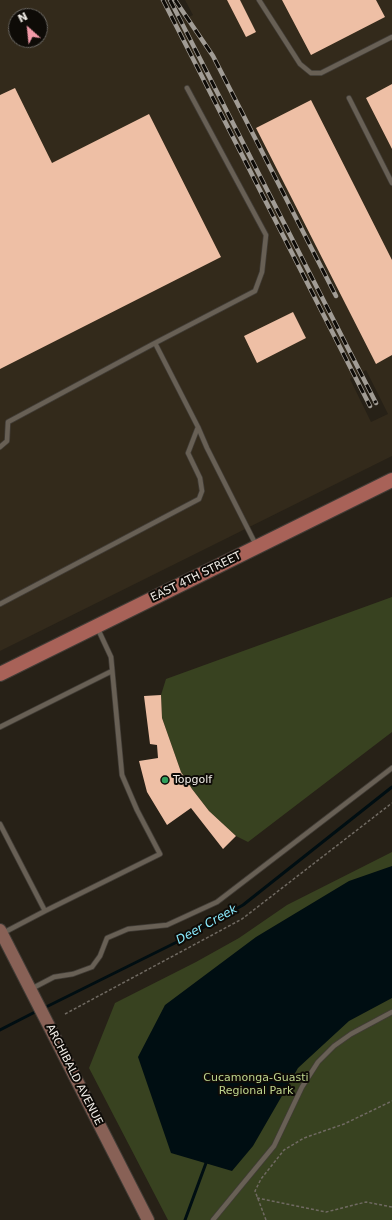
<!DOCTYPE html>
<style>
body{margin:0}
#map{position:relative;width:392px;height:1220px;overflow:hidden;background:#272117;font-family:"DejaVu Sans",sans-serif}
canvas{display:block}
.north{position:absolute;left:8px;top:8px;width:40px;height:40px;box-sizing:border-box;background:#0e0b07;border:1px solid #686560;border-radius:50%;rotate:333deg;font-size:11px;font-weight:700;line-height:16px;text-align:center;color:#f0ece6}
.north::after{content:'';display:block;margin:auto;width:14px;height:18px;background:#f39aa8;clip-path:polygon(50% 0,100% 100%,50% 72%,0 100%)}
</style>
<div id="map">
<canvas width="392" height="1220"></canvas>
<div class="north">N</div>
</div>
<script>
const g = document.querySelector('canvas').getContext('2d');
g.lineJoin = 'round';
function fill(path, color) { g.fillStyle = color; g.fill(path, 'evenodd'); }
const shape = rows => new Path2D(rows.map(r => 'M' + r).join(''));
function strokePath(path, color, width, dash) { g.strokeStyle = color; g.lineWidth = width; g.lineCap = dash ? 'butt' : 'round'; g.setLineDash(dash || []); g.stroke(path); }
function write(font, color, halo, rows, align = 'center') {
  g.font = font + ' "DejaVu Sans",sans-serif'; g.lineWidth = 4; g.setLineDash([]); g.textBaseline = 'middle'; g.strokeStyle = halo; g.fillStyle = color; for (const [text, x, y, turn = 0] of rows) {
    g.save(); g.translate(x, y); g.rotate((+turn || 0) * Math.PI / 180); g.textAlign = isNaN(turn) ? turn : align; if (halo) g.strokeText(text, 0, 0); g.fillText(text, 0, 0); g.restore();
  }
}
fill(shape([
 [0,0,161,0,173,24,193,15,185,0,392,0,392,456,0,651],
 [16,16,40,16,40,40,16,40],
 [366,370,388,414,371,422,350,379]
]), '#332a1b');
fill(shape([
 [392,597,392,732,248,842,236,836,209,811,192,789,181,772,162,718,161,695,166,679],
 [392,852,392,1220,168,1220,89,1068,115,1003,196,962,239,938,287,905]
]), '#384220');
fill(shape([
 [392,866,392,998,349,1021,298,1068,253,1146,232,1171,171,1153,138,1057,165,1005,256,937,349,881]
]), '#000e12');
strokePath(shape([
 [42,1009,183,939,243,905,392,787],
 [0,1030,37,1011],
 [185,1220,206,1163]
]), '#000e12', 3);
fill(shape([
 [227,0,240,0,256,32,246,37],
 [282,0,376,0,385,17,311,55],
 [392,84,392,149,366,98],
 [15,88,52,163,149,114,221,257,0,369,0,95],
 [311,100,392,260,392,355,376,364,256,128],
 [293,312,306,338,257,363,244,336],
 [161,695,162,718,181,772,192,789,209,811,236,836,223,849,191,808,167,825,147,792,139,761,158,758,157,745,150,744,144,696]
]), '#eebfa5');
const service = shape([
 [259,0,300,64,311,73,321,73,392,37],
 [349,98,392,183],
 [155,343,255,291,262,272,266,235,187,88],
 [198,427,207,448,256,545],
 [0,447,7,441,8,422,155,343,198,427,188,453,200,478,202,491,199,499,0,604],
 [0,727,112,671],
 [0,824,45,911],
 [3,933,45,911,160,854,137,810,122,775,111,657,97,627],
 [31,989,54,977,73,974,92,967,100,956,107,938,128,929,167,925,217,902,392,768],
 [213,1220,274,1146,302,1087,318,1062,334,1046,351,1034,392,1012]
]);
const secondary = shape([
 [0,930,148,1220]
]);
const primary = shape([
 [0,674,392,480]
]);
strokePath(service, '#413c36', 6);
strokePath(secondary, '#413c36', 14);
strokePath(primary, '#413c36', 16);
strokePath(shape([
 [65,1014,242,919,392,803],
 [257,1198,326,1212,366,1202,392,1207],
 [266,1220,255,1191,261,1179,284,1150,304,1138,344,1124,392,1101]
]), '#706a62', 1.5, [3, 2]);
strokePath(service, '#686055', 4.5);
strokePath(secondary, '#886156', 12);
strokePath(primary, '#a86258', 14);
const rail = shape([
 [163,0,370,406],
 [170,0,376,403],
 [175,0,213,56,336,296]
]);
strokePath(rail, '#a19c95', 4.5);
strokePath(rail, '#0e0b07', 3, [9]);
for (const [x, y, r, color] of [
 [165,780,4,"#2e9e5b"]
]) { const dot = new Path2D(); dot.arc(x, y, r, 0, 2 * Math.PI); g.fillStyle = color; g.fill(dot); strokePath(dot, '#0e0b07', 1.5); }
write('11px', '#f0ece6', '#0e0b07', [
 ["EAST 4TH STREET",196,577,-26],
 ["ARCHIBALD AVENUE",74,1075,63]
]);
write('11px', '#f0ece6', '#0e0b07', [
 ["Topgolf",173,780]
], 'left');
write('11px', '#bed48d', '#0e0b07', [
 ["Cucamonga-Guasti",256,1078],
 ["Regional Park",256,1091]
]);
write('italic 12px', '#89eafd', '#0e0b07', [
 ["Deer Creek",207,925,-29]
]);
</script>
